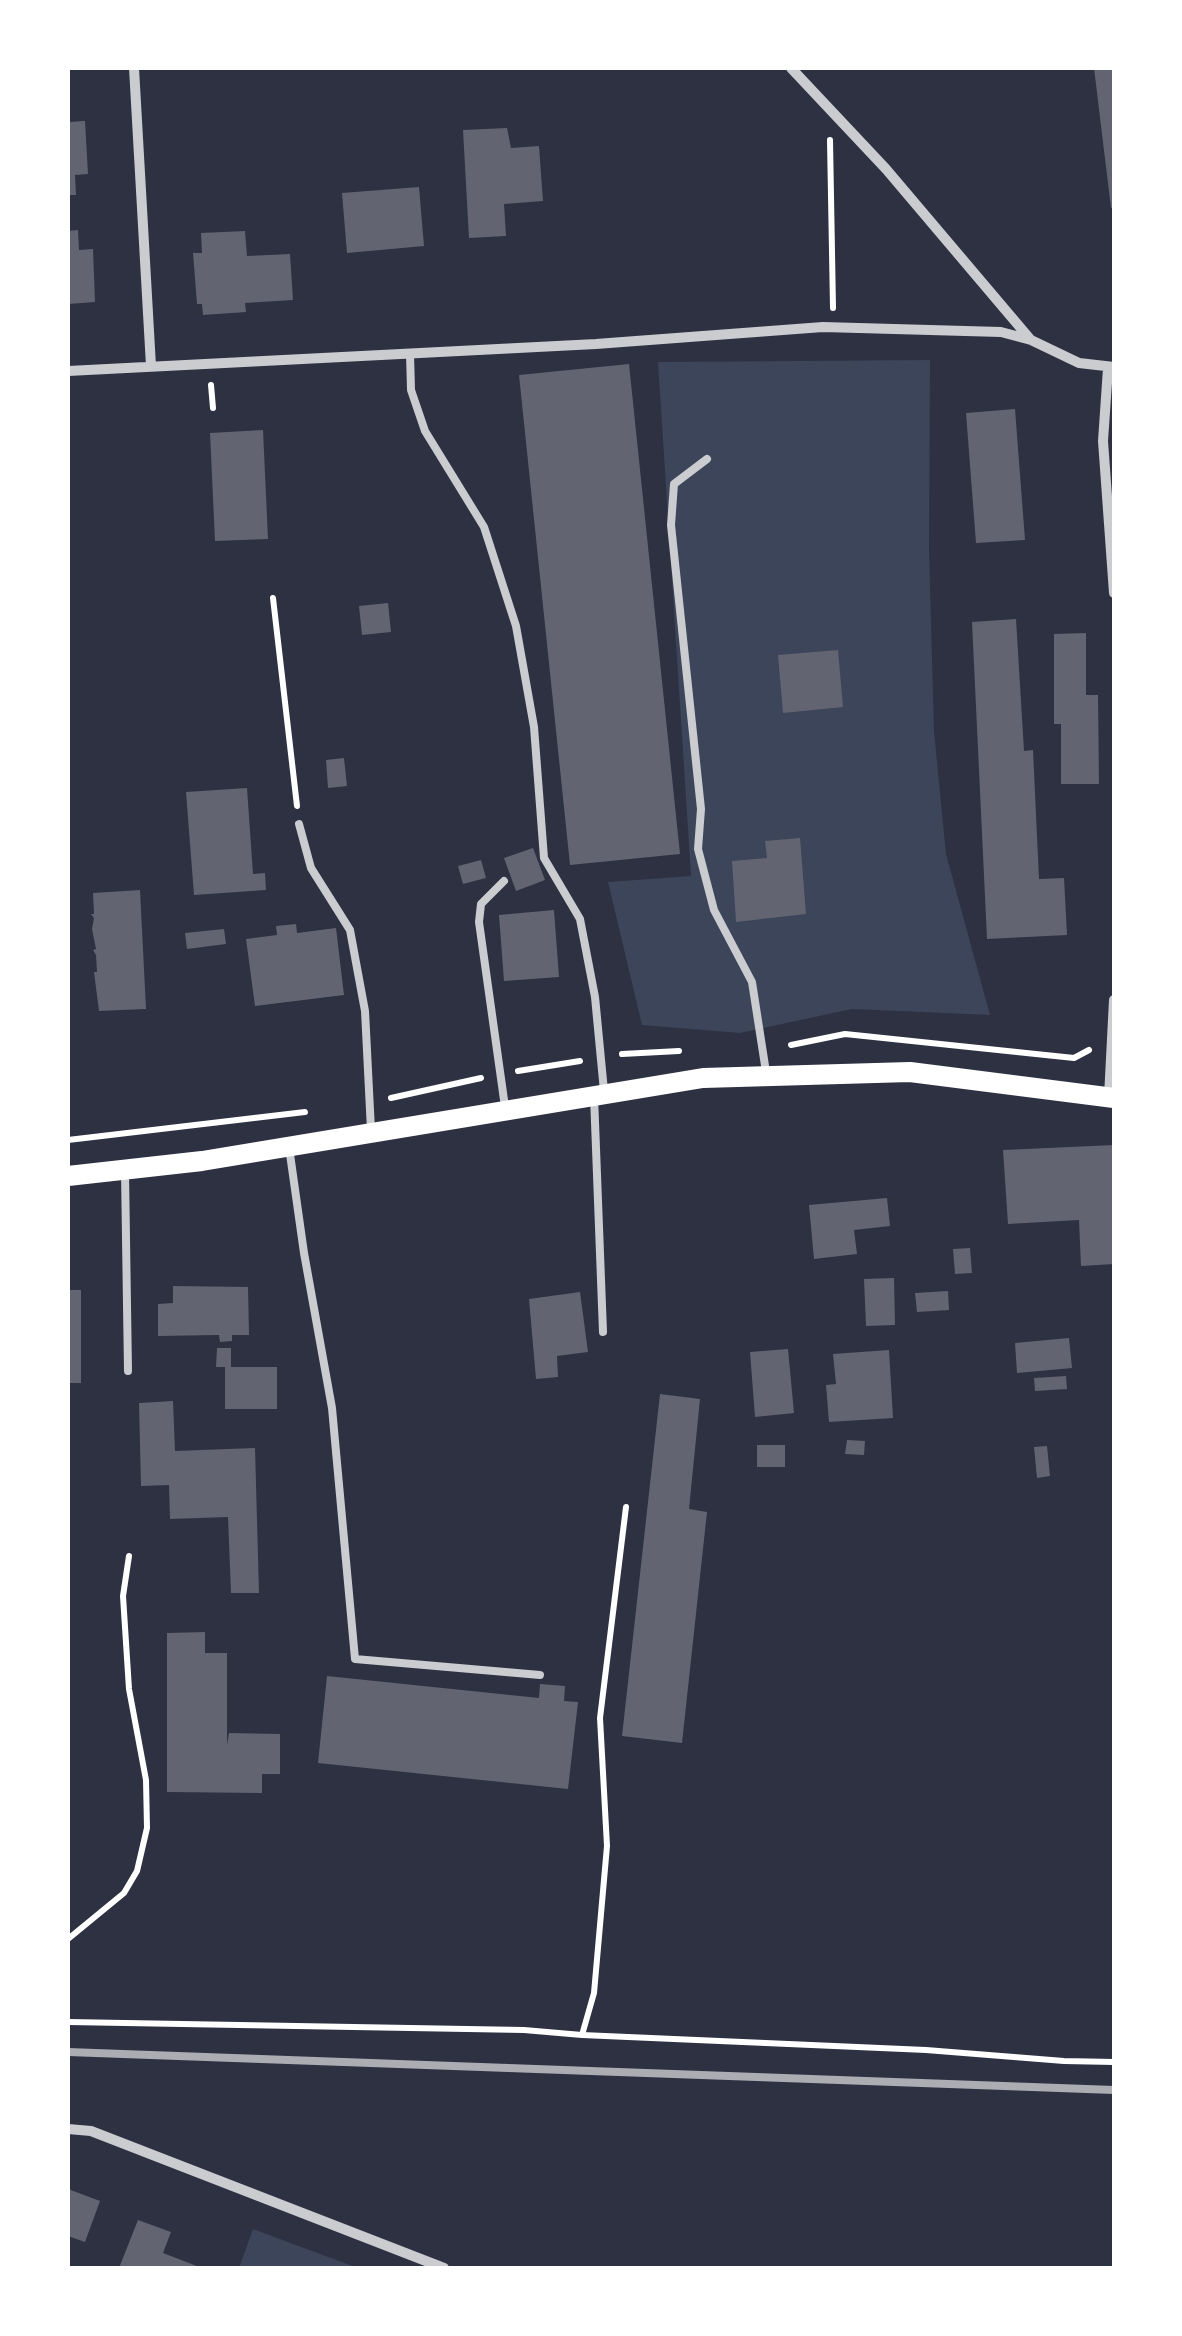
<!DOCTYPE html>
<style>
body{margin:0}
#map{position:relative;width:1182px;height:2336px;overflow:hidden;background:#2d3142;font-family:"Fira Sans",sans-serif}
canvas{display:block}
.frame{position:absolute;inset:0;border:70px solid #fff;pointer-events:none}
</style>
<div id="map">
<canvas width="1182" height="2336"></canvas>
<div class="frame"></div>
</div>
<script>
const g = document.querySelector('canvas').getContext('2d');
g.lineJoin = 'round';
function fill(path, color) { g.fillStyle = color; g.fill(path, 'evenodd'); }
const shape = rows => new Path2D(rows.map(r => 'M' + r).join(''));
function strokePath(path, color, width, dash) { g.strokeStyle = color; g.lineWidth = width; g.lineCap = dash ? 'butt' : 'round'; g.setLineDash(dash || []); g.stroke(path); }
fill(shape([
 [930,360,929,549,934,731,946,854,990,1015,852,1009,740,1033,642,1025,608,882,691,876,658,362],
 [253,2229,358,2268,239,2268]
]), '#3c4559');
fill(shape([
 [1094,68,1114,68,1114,207,1111,208],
 [85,121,88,174,75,175,76,195,68,195,68,122],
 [507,128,511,148,539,146,543,201,504,204,506,236,469,238,463,130],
 [419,187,424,246,347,253,342,193],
 [78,230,79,250,93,249,95,302,68,304,68,231],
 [245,231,247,256,290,254,293,300,245,303,246,312,203,315,202,304,197,304,193,253,202,253,201,233],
 [629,364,680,854,570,865,519,375],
 [1015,409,1025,540,976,543,966,413],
 [263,430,268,539,215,541,210,433],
 [388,603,391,632,362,635,359,606],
 [1016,619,1024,751,1033,750,1039,879,1064,878,1067,935,987,939,972,622],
 [1086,633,1086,695,1098,695,1099,784,1061,784,1061,724,1054,724,1054,634],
 [838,650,843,707,783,713,778,655],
 [344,758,347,786,328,788,326,760],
 [247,788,253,874,265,873,266,890,194,895,186,792],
 [800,838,806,914,736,922,732,861,767,858,765,841],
 [533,848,545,880,516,891,504,858],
 [481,860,486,878,463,884,458,866],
 [140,890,146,1009,99,1011,94,972,97,972,96,955,93,950,96,949,92,929,94,918,91,914,94,914,93,893],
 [554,910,559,977,504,981,499,915],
 [296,924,297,933,336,928,344,995,255,1006,246,939,277,935,276,926],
 [224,929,226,944,187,949,185,933],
 [1114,1145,1114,1264,1081,1266,1079,1220,1008,1224,1003,1150],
 [887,1198,890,1226,854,1230,857,1254,814,1259,809,1205],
 [970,1248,972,1273,955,1274,953,1249],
 [894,1278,895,1325,866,1326,864,1279],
 [173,1286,248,1287,249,1335,232,1335,232,1341,220,1342,219,1335,158,1336,158,1304,173,1303],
 [68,1290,81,1290,81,1383,68,1383],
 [948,1291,949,1310,917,1312,915,1293],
 [580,1292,588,1352,557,1356,558,1377,536,1379,529,1299],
 [1069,1338,1072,1368,1017,1373,1015,1343],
 [217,1348,231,1348,231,1367,277,1367,277,1409,225,1409,225,1367,216,1367],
 [788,1349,794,1413,755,1417,750,1352],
 [889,1350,893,1418,829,1422,826,1385,836,1384,833,1354],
 [1066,1376,1067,1389,1035,1391,1034,1378],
 [660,1394,700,1399,689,1509,707,1512,682,1743,622,1736],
 [173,1401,175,1451,255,1448,259,1593,231,1593,228,1517,170,1519,169,1485,141,1486,139,1403],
 [847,1440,865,1441,864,1455,845,1454],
 [757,1445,785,1445,785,1467,757,1467],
 [1047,1446,1050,1476,1037,1478,1034,1447],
 [205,1632,205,1653,227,1653,227,1745,229,1733,280,1734,280,1774,262,1774,262,1793,167,1792,167,1633],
 [327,1676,539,1698,540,1684,565,1686,564,1701,578,1702,568,1789,318,1763],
 [68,2189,100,2201,85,2242,68,2236],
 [138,2220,171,2232,163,2253,202,2268,119,2268]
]), '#626471');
strokePath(shape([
 [830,140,833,308],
 [211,385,213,408],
 [273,598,297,806],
 [791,1045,845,1034,1074,1058,1089,1050],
 [622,1054,679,1051],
 [518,1071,580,1061],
 [391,1098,481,1078],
 [68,1140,305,1112],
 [68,1939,124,1893,137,1871,147,1828,146,1780,129,1689,123,1596,129,1556],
 [68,2022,524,2030,582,2035,594,1993,607,1846,600,1718,626,1507],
 [582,2035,926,2050,1064,2061,1114,2062]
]), '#fff', 6);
strokePath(shape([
 [410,353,411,390,425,431,484,527,516,626,534,727,544,858,580,919,595,997,604,1091],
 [707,459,674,484,671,525,701,809,698,849,714,910,752,982,766,1072],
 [299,824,311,868,350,930,365,1011,371,1130],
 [504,881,481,904,479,922,505,1107],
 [594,1096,603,1332],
 [289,1147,304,1253,332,1408,355,1659,540,1675],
 [125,1172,128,1371]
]), '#caccd0', 8);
strokePath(shape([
 [134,68,151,366],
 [791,68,886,169,1030,339],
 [1108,368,1103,441,1114,593],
 [68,371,596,344,823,327,1001,332,1031,340,1079,363,1114,367],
 [1109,1097,1114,1000],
 [68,2129,91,2131,444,2268]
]), '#caccd0', 10);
strokePath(shape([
 [68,1176,202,1161,703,1078,910,1072,1114,1098]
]), '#fff', 20);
strokePath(shape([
 [68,2052,1114,2090]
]), '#abadb3', 8);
</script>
